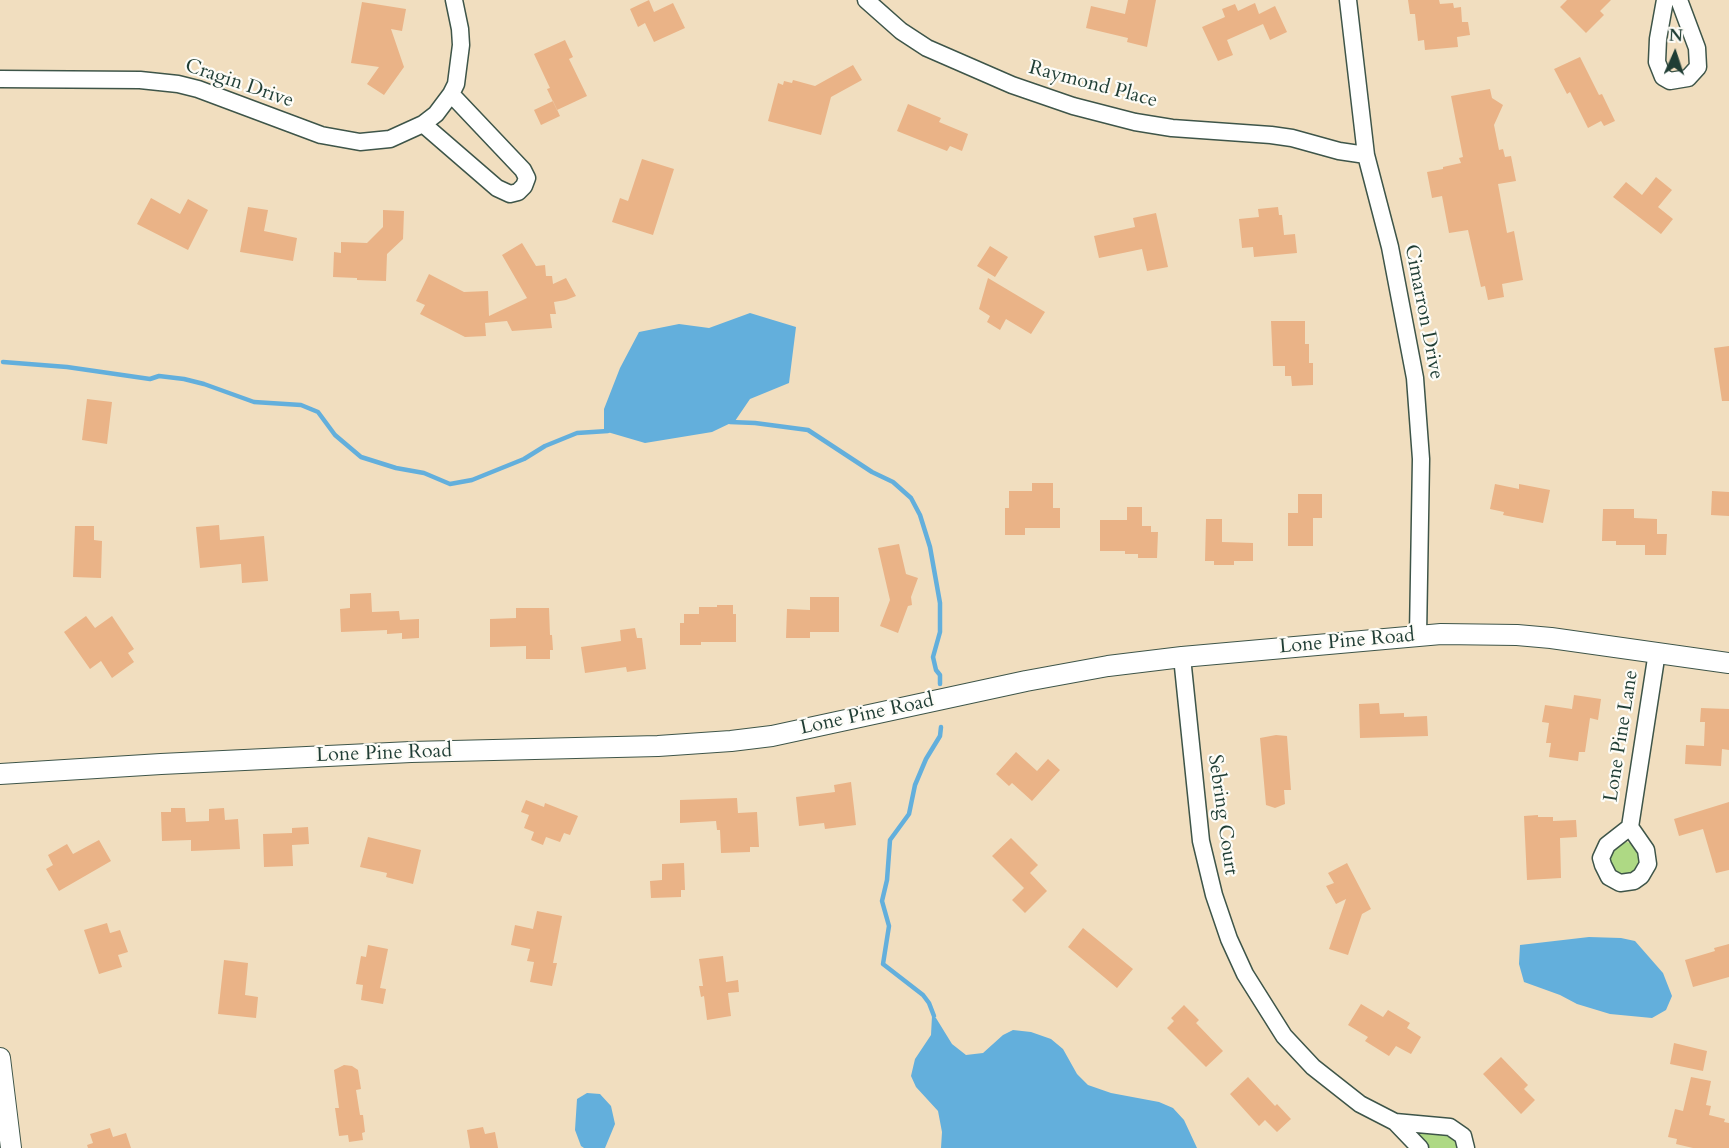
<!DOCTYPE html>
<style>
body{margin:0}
#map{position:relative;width:1729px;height:1148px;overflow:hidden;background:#f1debf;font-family:Cardo,serif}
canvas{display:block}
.north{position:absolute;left:1645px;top:24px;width:60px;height:60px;-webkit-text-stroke:4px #fdfcf7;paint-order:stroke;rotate:3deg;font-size:16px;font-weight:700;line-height:24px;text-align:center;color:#1f3d34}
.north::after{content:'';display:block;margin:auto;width:21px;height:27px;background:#1f3d34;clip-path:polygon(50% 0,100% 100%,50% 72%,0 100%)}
</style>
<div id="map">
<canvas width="1729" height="1148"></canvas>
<div class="north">N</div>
</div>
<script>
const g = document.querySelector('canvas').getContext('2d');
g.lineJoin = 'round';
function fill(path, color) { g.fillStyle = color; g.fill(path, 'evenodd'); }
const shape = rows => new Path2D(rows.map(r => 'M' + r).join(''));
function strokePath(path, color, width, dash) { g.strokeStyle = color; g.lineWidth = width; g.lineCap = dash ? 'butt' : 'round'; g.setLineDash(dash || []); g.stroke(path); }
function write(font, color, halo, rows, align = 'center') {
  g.font = font + ' Cardo,serif'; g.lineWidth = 4.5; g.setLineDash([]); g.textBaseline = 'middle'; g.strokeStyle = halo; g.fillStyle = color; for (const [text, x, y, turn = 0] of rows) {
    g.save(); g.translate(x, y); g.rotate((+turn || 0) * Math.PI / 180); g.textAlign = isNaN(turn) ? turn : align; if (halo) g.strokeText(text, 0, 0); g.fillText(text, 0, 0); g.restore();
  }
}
fill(shape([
 [1627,842,1633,844,1642,859,1635,874,1617,876,1607,856,1620,843],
 [1419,1131,1449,1135,1454,1139,1457,1148,1429,1148,1419,1135]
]), '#aed984');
fill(shape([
 [750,313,796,327,789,383,750,399,735,421,712,432,645,443,604,431,604,409,620,368,639,332,679,324,709,328],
 [1589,937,1621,938,1635,941,1663,973,1672,996,1666,1010,1652,1018,1610,1014,1577,1004,1560,995,1524,982,1519,964,1520,945],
 [932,1016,936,1018,952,1044,966,1055,983,1053,1003,1035,1013,1030,1031,1032,1051,1039,1063,1049,1077,1074,1088,1085,1111,1093,1159,1102,1173,1108,1184,1120,1197,1148,941,1148,942,1132,938,1111,916,1087,911,1076,915,1059,931,1035],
 [587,1093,600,1094,611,1106,615,1124,605,1148,584,1148,581,1146,575,1130,577,1099]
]), '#63afdc');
strokePath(shape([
 [3,362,67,367,150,379,159,376,184,379,204,384,254,402,301,405,318,412,335,435,361,457,396,468,424,473,450,484,472,480,524,459,545,446,577,433,608,431],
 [730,422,755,423,808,430,872,472,893,482,911,498,920,515,930,547,940,603,940,632,933,657,936,670,940,675,940,684],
 [934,1016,929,1003,923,995,883,964,889,926,882,901,887,880,890,840,909,814,915,785,926,759,940,736,941,727]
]), '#63afdc', 4.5);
fill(shape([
 [649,0,654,12,673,3,685,28,654,42,645,23,638,27,630,9],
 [1128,0,1156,0,1147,47,1127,42,1128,38,1086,28,1091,6,1125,14],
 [1408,0,1439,0,1440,4,1453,3,1454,8,1461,7,1462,22,1468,22,1470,35,1457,37,1458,47,1425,50,1424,40,1418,41,1415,14,1410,14],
 [1567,0,1611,0,1600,11,1604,15,1586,33,1560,7],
 [362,2,406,9,402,31,391,29,404,67,384,95,367,84,379,67,351,63],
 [1255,3,1259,14,1275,6,1287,32,1270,40,1263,24,1227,40,1233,55,1218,61,1202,27,1225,17,1222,9,1235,4,1238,11],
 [565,40,573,57,569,59,587,96,557,110,547,89,550,88,534,54],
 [1580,57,1599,95,1602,94,1615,121,1604,126,1601,121,1588,128,1570,92,1567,94,1554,69],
 [853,65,862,80,831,97,821,135,768,121,778,83,783,85,784,81,792,83,793,80,815,86],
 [1490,89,1492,98,1503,105,1494,125,1499,150,1503,149,1505,157,1511,156,1516,181,1498,184,1507,233,1514,231,1523,280,1502,284,1504,297,1488,300,1485,286,1481,287,1468,230,1449,233,1442,196,1432,198,1427,172,1443,169,1443,167,1461,163,1459,158,1463,157,1451,96],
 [553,101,560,116,541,125,534,110],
 [908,104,941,118,939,122,968,134,962,151,950,146,947,151,897,131],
 [642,159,674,169,653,235,612,222,620,198,628,201],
 [1656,177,1672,190,1658,207,1673,219,1661,234,1613,197,1626,182,1642,195],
 [151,198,180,214,188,199,208,210,188,250,137,224],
 [248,207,268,210,264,231,297,238,293,261,240,252],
 [1278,207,1279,215,1282,215,1284,235,1295,234,1297,253,1254,257,1253,247,1242,248,1239,219,1259,217,1258,209],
 [383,210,404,211,403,239,387,254,386,281,357,280,357,278,333,277,334,252,341,253,341,242,367,243,383,227],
 [1156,213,1168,267,1147,271,1142,249,1099,258,1094,236,1135,227,1133,218],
 [522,243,536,266,545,265,546,276,552,276,553,284,566,278,576,296,566,300,554,302,556,314,550,314,552,328,512,331,507,321,485,323,486,336,465,337,420,314,425,305,416,301,429,274,464,292,488,291,489,316,527,298,502,255],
 [990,246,1008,257,995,277,977,266],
 [988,278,1045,312,1031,334,1006,319,1000,330,987,322,990,316,979,309],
 [1271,321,1305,321,1305,344,1309,344,1309,363,1313,363,1313,385,1292,386,1291,376,1285,376,1285,366,1273,366],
 [1729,346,1729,401,1722,401,1714,348],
 [87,399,112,402,107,444,82,440],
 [1032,483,1053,483,1053,508,1060,508,1060,528,1025,528,1025,535,1005,535,1005,508,1009,508,1009,491,1032,491],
 [1495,484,1519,489,1519,484,1550,490,1543,523,1503,515,1504,512,1490,509],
 [1712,491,1729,492,1729,516,1711,515],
 [1298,494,1322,494,1322,518,1313,518,1313,546,1288,546,1288,513,1298,513],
 [1127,507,1142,507,1142,526,1151,526,1151,532,1158,532,1157,558,1138,558,1138,554,1125,554,1125,551,1100,551,1100,520,1127,520],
 [1603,509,1634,509,1634,518,1657,519,1657,534,1667,534,1666,555,1645,555,1645,545,1616,545,1616,541,1602,541],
 [1206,519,1222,519,1222,542,1253,543,1253,561,1234,561,1234,565,1214,565,1214,561,1205,561],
 [219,525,220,540,264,536,268,581,242,583,241,564,200,568,196,527],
 [75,526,94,526,94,540,102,541,101,578,73,577],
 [899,544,906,574,918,578,911,597,912,605,908,606,898,633,880,626,890,600,878,548],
 [371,593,372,612,399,611,400,620,419,619,419,638,402,639,402,633,387,634,387,630,341,632,340,609,350,608,350,594],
 [810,597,839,597,839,632,810,632,810,638,786,638,787,609,810,610],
 [717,605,733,605,733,614,736,614,736,642,701,642,701,645,680,645,680,623,684,623,684,614,699,614,699,607,717,607],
 [516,608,549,608,550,635,552,635,553,650,550,650,550,659,526,659,526,646,490,647,490,619,516,618],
 [86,616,95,628,112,616,134,649,128,653,134,662,112,678,101,661,90,669,64,632],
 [635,628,637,638,642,638,646,669,627,672,626,667,585,673,581,647,621,641,620,630],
 [1574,695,1601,699,1598,720,1590,718,1585,752,1579,752,1578,761,1549,757,1551,743,1546,743,1549,723,1542,722,1545,705,1572,709],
 [1379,703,1380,714,1404,713,1404,717,1427,716,1428,736,1360,738,1359,704],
 [1701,708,1729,709,1729,750,1722,749,1721,766,1685,764,1686,745,1704,746,1705,722,1700,722],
 [1276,735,1287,736,1291,790,1284,790,1285,804,1275,808,1266,805,1260,738],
 [1016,752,1037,771,1048,759,1060,770,1032,801,1012,783,1009,786,996,774],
 [851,782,856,825,825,829,824,823,799,826,796,797,835,792,834,785],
 [737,798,738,813,757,812,759,847,750,847,750,852,721,853,720,830,717,830,716,821,680,823,680,800],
 [526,800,544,807,545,803,578,816,570,835,564,833,560,842,546,837,543,845,531,840,534,832,524,828,529,815,521,812],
 [1729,802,1729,870,1716,873,1703,829,1679,836,1674,819],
 [171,808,185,808,186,822,209,821,209,809,224,808,225,820,238,819,240,849,191,851,191,840,162,841,161,812,171,812],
 [1538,815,1538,817,1553,817,1553,821,1576,820,1577,837,1560,838,1561,878,1527,880,1524,816],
 [308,827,309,844,292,845,293,866,264,867,263,834,292,833,292,828],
 [368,837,421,850,413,884,386,877,387,873,360,867],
 [1011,838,1038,865,1030,873,1047,891,1025,913,1012,900,1024,888,992,856],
 [99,840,111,861,59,891,46,869,53,865,48,855,67,844,73,854],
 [684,863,685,890,681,890,681,897,651,898,650,881,662,880,662,864],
 [1347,863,1371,909,1362,914,1348,955,1329,949,1346,899,1336,904,1326,886,1334,883,1328,873],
 [537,911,562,916,553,963,557,963,552,986,530,982,534,962,527,961,530,949,511,945,515,925,533,929],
 [107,923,110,933,120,930,128,952,118,955,122,967,99,974,84,930],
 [1083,928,1133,969,1117,988,1068,947],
 [1729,944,1729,977,1693,987,1685,960,1715,951,1714,948],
 [368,945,388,949,380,988,386,989,383,1004,361,1000,363,985,356,984,361,956,366,957],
 [723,956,726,982,738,980,739,992,728,993,731,1016,707,1020,704,996,701,997,699,986,703,986,699,959],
 [224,960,248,963,245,995,258,997,256,1018,218,1014],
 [1361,1004,1383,1017,1388,1010,1410,1023,1407,1028,1421,1037,1411,1054,1396,1046,1389,1056,1365,1041,1368,1037,1348,1025],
 [1184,1005,1199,1020,1196,1023,1223,1051,1206,1067,1167,1028,1174,1021,1171,1018],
 [1674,1043,1707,1051,1703,1071,1670,1064],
 [1501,1057,1528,1085,1524,1089,1535,1100,1521,1114,1483,1074],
 [344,1065,352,1066,358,1070,361,1089,356,1090,360,1115,363,1115,365,1132,362,1133,363,1140,349,1142,348,1135,339,1136,335,1108,339,1108,334,1070],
 [1248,1077,1275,1106,1277,1104,1291,1119,1277,1132,1265,1120,1259,1126,1230,1094],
 [1691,1077,1711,1081,1706,1105,1711,1106,1709,1115,1725,1119,1724,1122,1729,1123,1729,1148,1693,1148,1676,1144,1677,1139,1668,1137,1675,1109,1683,1111],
 [483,1127,485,1134,495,1132,498,1148,470,1148,467,1130],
 [110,1128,113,1137,126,1133,131,1148,88,1148,87,1145,93,1143,90,1134]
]), '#eab387');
const minor = shape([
 [866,0,901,31,927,48,1012,85,1073,106,1135,122,1172,128,1271,135,1292,138,1339,151,1366,155],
 [1348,0,1366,155,1390,247,1415,378,1421,459,1418,636],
 [1665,0,1658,39,1657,62,1663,77,1670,81,1688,78,1698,67,1697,48,1679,0],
 [0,79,140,80,178,84,198,89,321,135,360,142,390,139,423,124,436,114,451,94,456,84,461,45,460,29,454,0],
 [423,124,497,188,510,194,518,192,524,186,527,178,523,170,451,94],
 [1182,657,1201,841,1214,895,1229,939,1245,974,1284,1036,1313,1067,1360,1104,1395,1122,1420,1148],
 [1630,827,1607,845,1601,858,1603,865,1609,877,1620,883,1634,881,1641,876,1648,864,1646,850,1630,827,1657,652],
 [1395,1122,1450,1127,1463,1136,1466,1148]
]);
const tertiary = shape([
 [0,774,161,764,411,752,658,746,731,741,772,736,1026,681,1108,666,1182,657,1441,634,1517,635,1551,638,1729,663],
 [0,1058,11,1148]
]);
strokePath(minor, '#3e5549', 19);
strokePath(tertiary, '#3e5549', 22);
strokePath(minor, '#fff', 16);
strokePath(tertiary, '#fff', 20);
write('20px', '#1f3d34', '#fdfcf7', [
 ["Cragin Drive",239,84,19],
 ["Raymond Place",1093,85,15],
 ["Cimarron Drive",1423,312,79],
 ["Lone Pine Road",1347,642,-5],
 ["Lone Pine Road",867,715,-12],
 ["Lone Pine Lane",1622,736,-81],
 ["Lone Pine Road",384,754,-2],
 ["Sebring Court",1222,815,82]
]);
</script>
